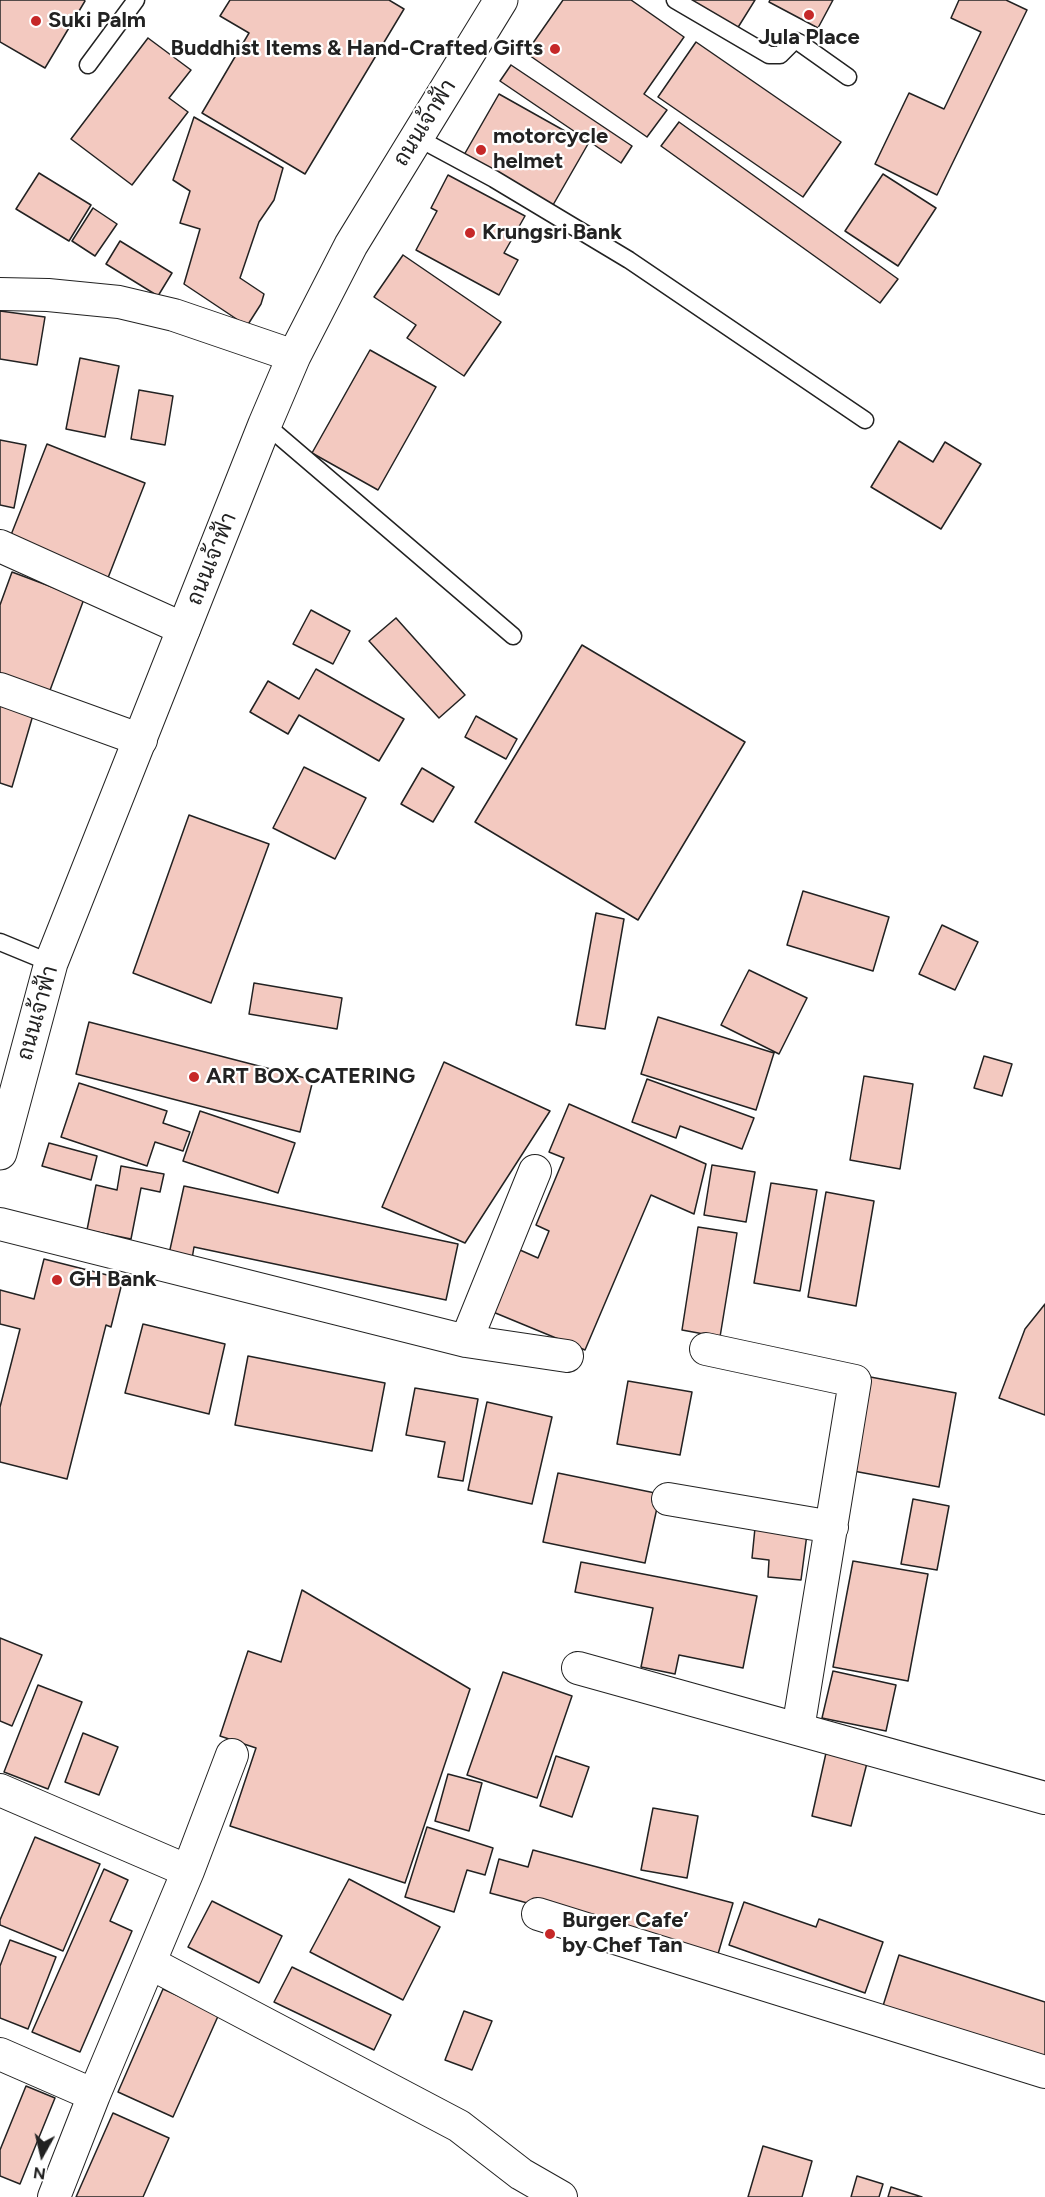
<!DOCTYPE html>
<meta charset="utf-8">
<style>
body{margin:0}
#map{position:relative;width:1045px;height:2197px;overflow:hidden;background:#fff;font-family:Figtree,sans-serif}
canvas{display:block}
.north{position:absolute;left:12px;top:2125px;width:60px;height:60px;-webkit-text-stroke:4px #fff;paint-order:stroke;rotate:188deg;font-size:16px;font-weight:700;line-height:24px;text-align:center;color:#222}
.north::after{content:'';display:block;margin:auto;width:21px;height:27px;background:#222;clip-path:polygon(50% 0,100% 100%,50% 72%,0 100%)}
</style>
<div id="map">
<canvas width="1045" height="2197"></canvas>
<div class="north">N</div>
</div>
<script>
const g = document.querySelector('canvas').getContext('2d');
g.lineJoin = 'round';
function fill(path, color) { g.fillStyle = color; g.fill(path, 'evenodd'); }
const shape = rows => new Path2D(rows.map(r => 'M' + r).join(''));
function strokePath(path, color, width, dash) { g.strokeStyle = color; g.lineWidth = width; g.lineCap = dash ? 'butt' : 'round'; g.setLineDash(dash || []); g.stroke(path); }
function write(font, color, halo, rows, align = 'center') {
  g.font = font + ' Figtree,Sarabun,sans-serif'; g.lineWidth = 4.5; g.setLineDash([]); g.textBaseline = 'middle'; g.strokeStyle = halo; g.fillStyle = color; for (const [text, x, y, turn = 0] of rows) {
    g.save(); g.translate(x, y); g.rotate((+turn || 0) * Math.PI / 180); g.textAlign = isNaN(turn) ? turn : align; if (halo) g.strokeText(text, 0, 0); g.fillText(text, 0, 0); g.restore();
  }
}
const building = shape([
 [0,0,84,0,85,1,45,68,0,42,0,0],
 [230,0,389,0,404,9,305,174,202,113,249,33,220,16,230,0],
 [563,0,631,0,684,37,644,94,667,110,647,137,526,53,563,0],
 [691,0,755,0,737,29,691,0],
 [770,0,833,0,818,28,769,2,770,0],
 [959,0,1006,0,1027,10,937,195,875,164,909,93,944,109,981,32,951,18,959,0],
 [148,38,191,70,169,98,188,112,132,185,71,139,148,38],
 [696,42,841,142,803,197,658,97,696,42],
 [511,65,632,146,621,163,500,81,511,65],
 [499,94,588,144,553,205,464,155,499,94],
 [194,117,283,168,274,200,259,222,240,278,264,294,261,304,247,326,184,284,200,229,180,223,190,191,173,180,194,117],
 [679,122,898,279,880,303,661,146,679,122],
 [39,173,91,205,69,241,16,209,39,173],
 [883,174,936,208,898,266,845,231,883,174],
 [448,175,525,216,504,253,518,260,499,295,416,250,437,211,431,208,448,175],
 [93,208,117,224,95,256,72,241,93,208],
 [120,241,172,273,158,296,106,264,120,241],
 [403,255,501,322,464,376,407,338,416,325,374,297,403,255],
 [0,311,45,317,37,365,0,359,0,311],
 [370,350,436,387,378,490,312,453,370,350],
 [80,358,119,366,105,437,66,429,80,358],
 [139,390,173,396,165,445,131,439,139,390],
 [0,440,26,445,14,508,0,505,0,440],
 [899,441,933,462,945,442,981,464,941,529,871,487,899,441],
 [47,444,145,483,106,583,7,545,47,444],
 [12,572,84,599,46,701,0,684,0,605,12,572],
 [311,610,350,631,333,664,293,644,311,610],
 [396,618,465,695,439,718,369,641,396,618],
 [582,645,745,742,638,920,475,822,582,645],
 [316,669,404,719,379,761,299,715,288,734,250,712,268,681,299,699,316,669],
 [0,706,33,715,12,787,0,783,0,706],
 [476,716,517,739,506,759,465,737,476,716],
 [304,767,366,798,335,859,273,828,304,767],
 [422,768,454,787,433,822,401,804,422,768],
 [189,815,269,844,211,1003,133,973,189,815],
 [803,891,889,917,873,971,787,945,803,891],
 [596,913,624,919,605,1029,576,1025,596,913],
 [942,925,978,942,955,990,919,974,942,925],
 [749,970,807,998,779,1054,721,1025,749,970],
 [254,983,342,998,337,1029,249,1014,254,983],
 [658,1017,774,1053,756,1110,641,1074,658,1017],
 [89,1022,313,1080,300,1132,76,1074,89,1022],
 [984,1056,1012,1064,1002,1096,974,1088,984,1056],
 [444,1062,550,1111,465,1243,382,1207,444,1062],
 [864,1076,913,1084,900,1169,850,1160,864,1076],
 [647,1079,754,1118,742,1149,680,1126,676,1138,632,1122,647,1079],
 [79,1083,167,1111,163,1123,190,1132,183,1151,155,1142,147,1166,61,1137,79,1083],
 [569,1104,706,1164,694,1214,651,1195,585,1350,493,1312,520,1250,538,1258,549,1231,536,1225,564,1158,549,1152,569,1104],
 [200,1111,295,1143,278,1193,183,1161,200,1111],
 [49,1143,97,1156,91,1180,42,1166,49,1143],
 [712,1165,755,1172,746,1222,704,1215,712,1165],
 [121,1166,164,1174,160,1192,141,1188,131,1239,87,1230,96,1185,117,1190,121,1166],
 [771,1183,817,1190,800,1291,754,1283,771,1183],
 [184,1186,458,1244,446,1300,194,1247,192,1259,169,1254,184,1186],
 [826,1192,874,1201,856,1306,808,1297,826,1192],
 [698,1227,737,1233,720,1337,682,1330,698,1227],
 [44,1259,123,1279,111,1327,106,1325,67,1479,0,1462,0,1407,20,1329,0,1324,0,1290,34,1299,44,1259],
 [1045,1304,1045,1415,999,1398,1025,1329,1045,1304],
 [143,1324,225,1344,209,1414,125,1393,143,1324],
 [248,1356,385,1383,372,1451,235,1425,248,1356],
 [865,1376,956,1393,939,1487,848,1470,865,1376],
 [628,1381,692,1392,680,1455,617,1444,628,1381],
 [415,1388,478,1399,463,1481,438,1477,445,1442,406,1435,415,1388],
 [487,1402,552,1417,532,1504,468,1490,487,1402],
 [558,1473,660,1494,645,1563,543,1542,558,1473],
 [913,1499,949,1506,937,1570,901,1564,913,1499],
 [755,1528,807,1534,801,1580,768,1577,769,1560,752,1558,755,1528],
 [853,1561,928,1574,908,1681,833,1667,853,1561],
 [581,1562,757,1596,743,1668,679,1655,675,1674,641,1667,653,1608,575,1592,581,1562],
 [302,1590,470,1689,405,1883,230,1826,256,1748,220,1736,248,1651,281,1662,302,1590],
 [0,1638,42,1655,12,1726,0,1721,0,1638],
 [833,1671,896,1685,886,1731,822,1718,833,1671],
 [503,1672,572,1696,537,1798,467,1775,503,1672],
 [38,1685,82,1702,48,1789,4,1772,38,1685],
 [83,1733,118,1747,99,1795,65,1782,83,1733],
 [826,1753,867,1763,851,1826,812,1816,826,1753],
 [556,1756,589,1767,572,1817,540,1806,556,1756],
 [448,1774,482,1783,469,1831,435,1821,448,1774],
 [653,1808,698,1816,687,1878,641,1870,653,1808],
 [427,1827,493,1848,485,1875,467,1870,454,1912,405,1897,427,1827],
 [35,1837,100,1864,63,1951,0,1925,0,1920,35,1837],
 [533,1850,733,1903,718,1954,490,1893,499,1859,528,1867,533,1850],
 [104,1869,128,1880,110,1921,132,1931,80,2052,32,2032,104,1869],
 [349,1879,440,1927,403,2000,310,1952,349,1879],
 [212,1901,282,1936,259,1983,188,1947,212,1901],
 [744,1902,816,1927,819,1919,883,1942,865,1993,729,1945,744,1902],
 [10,1940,56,1957,28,2029,0,2018,0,1966,10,1940],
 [899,1955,1045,2002,1045,2061,882,2009,899,1955],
 [292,1967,391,2015,374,2050,274,2002,292,1967],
 [163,1989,219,2014,173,2117,118,2092,163,1989],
 [464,2011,492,2021,472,2070,445,2060,464,2011],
 [26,2086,55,2098,20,2184,0,2176,0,2150,26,2086],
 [113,2113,169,2138,143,2197,76,2197,113,2113],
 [763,2146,812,2161,802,2197,748,2197,763,2146],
 [857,2176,883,2184,879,2197,851,2197,857,2176],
 [891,2187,922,2197,888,2197,891,2187]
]);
fill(building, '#f3c9c0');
strokePath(building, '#222', 1.5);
const service = shape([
 [675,0,769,55,780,55,791,44,796,41,800,43,848,77],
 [88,65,136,0],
 [416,137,494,179,629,260,865,420],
 [265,424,513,636],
 [0,942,51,963]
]);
const minor = shape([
 [0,294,48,295,119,302,174,315,294,356],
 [0,546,184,629],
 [0,689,141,740],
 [0,1224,466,1341,567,1356],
 [466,1341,535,1171],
 [706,1349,855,1381,798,1729],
 [668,1499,832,1527],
 [578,1668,1045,1798],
 [0,1790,188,1871],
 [538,1914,1045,2072],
 [150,1963,459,2126,521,2174,561,2197],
 [0,2054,94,2095],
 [54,2197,94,2095,188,1871,232,1755]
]);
const secondary = shape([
 [0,1153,51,963,265,424,294,356,351,245,501,0]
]);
strokePath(service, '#222', 19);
strokePath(minor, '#222', 34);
strokePath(secondary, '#222', 35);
strokePath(service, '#fff', 16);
strokePath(minor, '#fff', 32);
strokePath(secondary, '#fff', 33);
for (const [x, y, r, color] of [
 [809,15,6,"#c62828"],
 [36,21,6,"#c62828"],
 [555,49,6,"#c62828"],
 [481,150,6,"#c62828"],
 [470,233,6,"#c62828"],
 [194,1077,6,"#c62828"],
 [57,1280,6,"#c62828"],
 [550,1934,6,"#c62828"]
]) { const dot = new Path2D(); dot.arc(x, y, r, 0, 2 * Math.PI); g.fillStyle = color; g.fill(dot); strokePath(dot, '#fff', 2); }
write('bold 22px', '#222', '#fff', [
 ["Suki Palm",48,21],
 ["Jula Place",809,38,"center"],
 ["Buddhist Items & Hand-Crafted Gifts",543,49,"right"],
 ["motorcycle",493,137],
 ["helmet",493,162],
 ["Krungsri Bank",482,233],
 ["ART BOX CATERING",206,1077],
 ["GH Bank",69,1280],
 ["Burger Cafe’",562,1921],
 ["by Chef Tan",562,1946]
], 'left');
write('22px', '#222', '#fff', [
 ["ถนนเจ้าฟ้า",425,123,-58],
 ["ถนนเจ้าฟ้า",212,559,-68],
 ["ถนนเจ้าฟ้า",38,1013,-74]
]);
</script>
